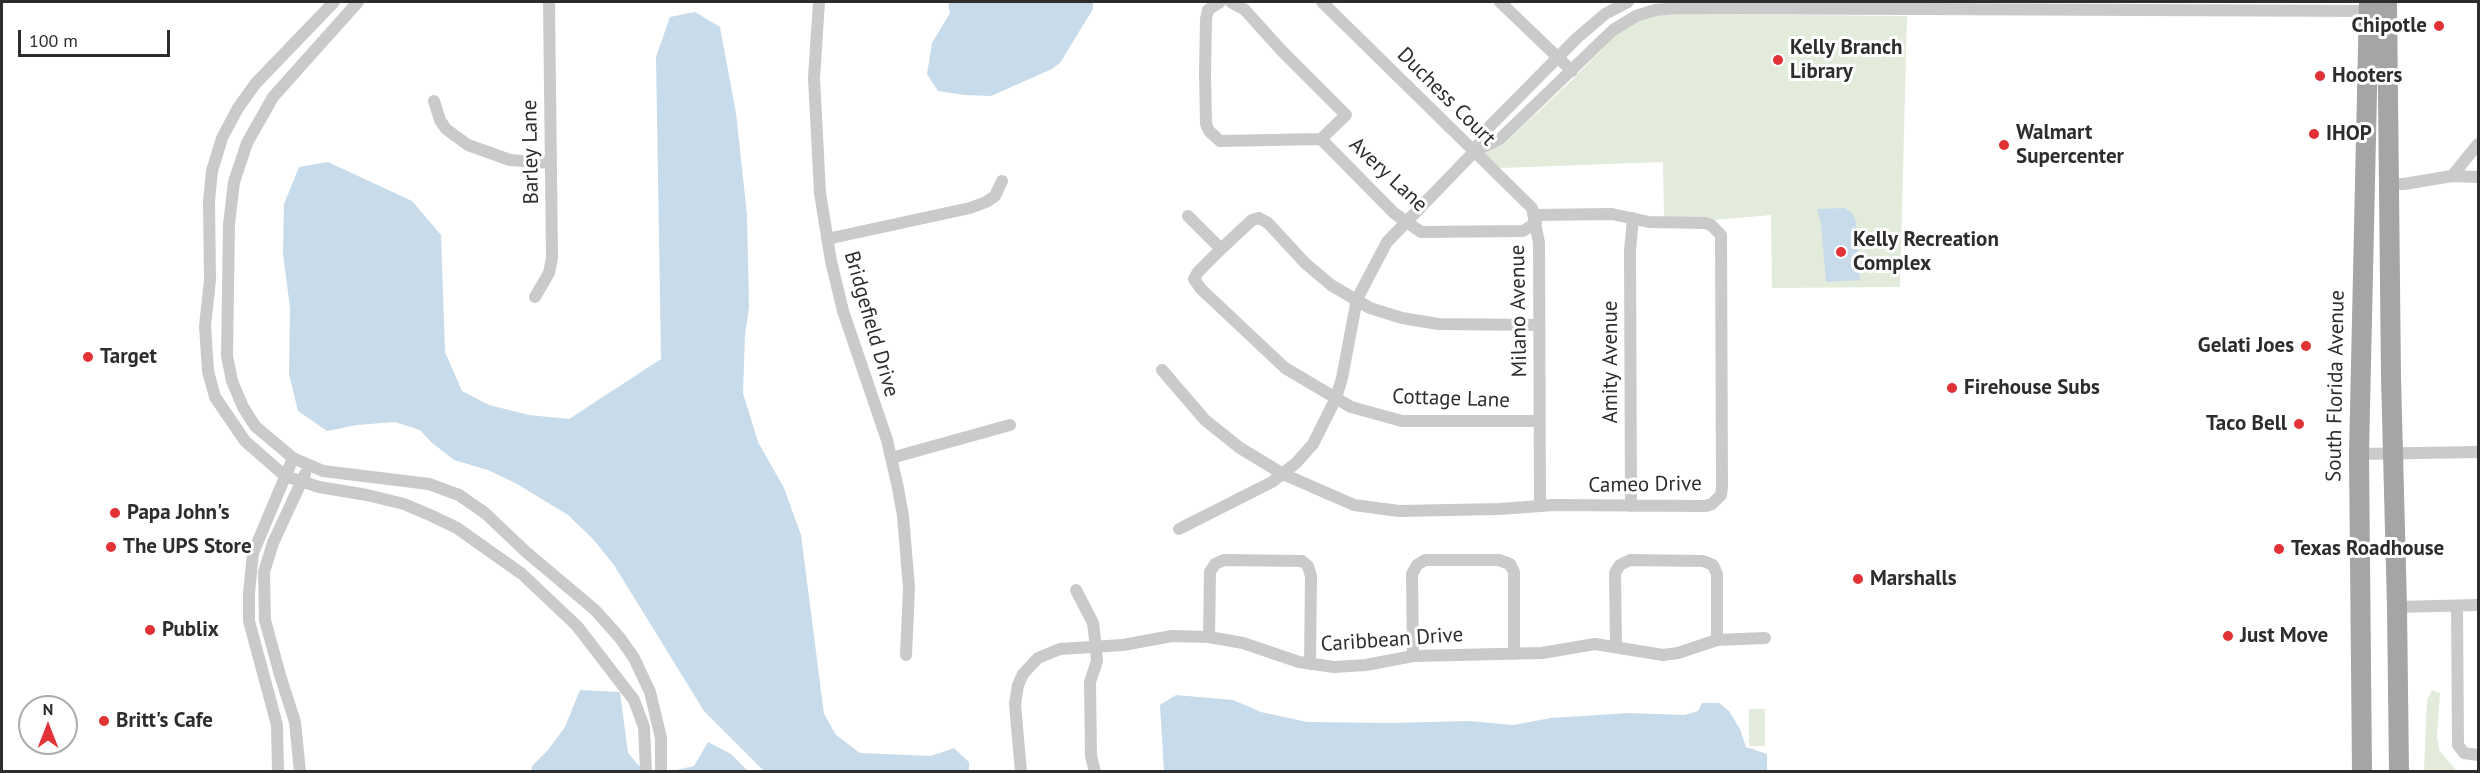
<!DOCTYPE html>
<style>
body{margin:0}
#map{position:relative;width:2480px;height:773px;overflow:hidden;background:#fff;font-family:"PT Sans",sans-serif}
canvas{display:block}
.frame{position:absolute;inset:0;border:3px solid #2d2d2d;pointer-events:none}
.north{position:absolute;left:18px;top:695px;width:60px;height:60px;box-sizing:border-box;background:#fff;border:2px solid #ababab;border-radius:50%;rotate:0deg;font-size:16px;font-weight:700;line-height:24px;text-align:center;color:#2d2d2d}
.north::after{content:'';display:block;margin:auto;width:21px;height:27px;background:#e23236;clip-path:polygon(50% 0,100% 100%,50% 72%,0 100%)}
.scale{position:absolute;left:18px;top:30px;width:152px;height:27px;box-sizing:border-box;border:3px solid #2d2d2d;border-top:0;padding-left:8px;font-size:18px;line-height:21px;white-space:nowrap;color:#2d2d2d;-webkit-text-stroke:4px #fff;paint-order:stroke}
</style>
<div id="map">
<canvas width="2480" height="773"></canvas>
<div class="frame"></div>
<div class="north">N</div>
<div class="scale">100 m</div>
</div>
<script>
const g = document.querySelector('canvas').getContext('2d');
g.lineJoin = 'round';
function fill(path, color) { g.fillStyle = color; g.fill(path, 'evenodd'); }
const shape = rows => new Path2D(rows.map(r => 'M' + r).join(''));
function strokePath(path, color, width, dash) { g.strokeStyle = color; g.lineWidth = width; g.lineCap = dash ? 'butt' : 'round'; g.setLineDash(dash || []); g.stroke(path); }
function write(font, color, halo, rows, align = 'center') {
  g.font = font + ' "PT Sans",sans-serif'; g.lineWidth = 6; g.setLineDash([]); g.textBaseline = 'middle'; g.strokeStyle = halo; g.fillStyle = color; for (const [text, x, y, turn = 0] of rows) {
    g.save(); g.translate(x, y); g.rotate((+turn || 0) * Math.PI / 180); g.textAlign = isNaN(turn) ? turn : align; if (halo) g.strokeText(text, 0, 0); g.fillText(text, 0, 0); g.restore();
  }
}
fill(shape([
 [1680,14,1907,16,1900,287,1772,288,1771,215,1714,220,1664,217,1663,162,1501,168,1496,167,1483,154,1504,144,1573,79,1616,35,1637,22,1654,16],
 [2432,690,2440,693,2437,736,2439,750,2457,771,2424,771,2427,700],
 [1749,709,1765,709,1765,746,1749,746]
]), '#e3ebdb');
fill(shape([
 [948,2,1093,2,1093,9,1060,63,1052,69,991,96,964,95,938,91,927,74,932,43,950,13],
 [695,12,720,27,736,113,747,215,749,308,745,334,743,393,758,442,784,488,801,535,824,714,836,735,860,753,931,756,954,748,969,762,969,771,764,771,704,711,614,565,593,539,568,515,517,484,488,470,454,460,431,442,420,430,395,422,357,425,327,431,298,411,289,374,290,308,283,254,284,204,299,167,328,162,412,201,441,235,445,352,462,391,489,405,529,415,569,419,661,359,656,57,670,17],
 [1845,208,1852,213,1856,222,1860,280,1826,282,1821,224,1817,209],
 [580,690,620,692,628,753,641,768,641,771,531,772,532,766,547,751,565,727],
 [1176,695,1233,700,1261,712,1307,722,1391,723,1469,721,1513,725,1551,718,1629,713,1685,715,1698,711,1702,703,1719,703,1729,711,1740,729,1746,747,1767,754,1767,771,1164,771,1160,705],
 [708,742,731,754,748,771,667,772,694,766]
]), '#c7dbea');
strokePath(shape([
 [334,2,256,83,238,108,222,138,212,171,209,201,210,280,205,326,208,371,215,397,245,441,285,476,319,487,367,495,404,504,430,515,457,528,522,574,577,626,634,700,644,727,646,772],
 [358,2,273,97,247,143,234,182,229,224,227,356,232,381,243,407,255,426,293,458,323,471,429,484,459,495,485,513,525,551,595,610,620,638,634,658,650,692,661,738,661,772],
 [819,2,814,78,820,193,831,261,843,311,887,440,898,488,903,516,909,588,906,655],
 [1220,2,1208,10,1206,19,1205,73,1206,124,1209,131,1220,141,1321,139,1346,115,1281,50,1245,10,1231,2],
 [1322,2,1532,208,1539,243,1540,506],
 [1500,2,1572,71],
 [434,101,440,120,446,129,468,145,510,160,551,163],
 [1321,139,1394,213,1421,232,1523,231,1536,223],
 [1474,152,1500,139,1613,30,1636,16,1655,10,1680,8,2374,11],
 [2452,176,2478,144],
 [2389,184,2404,184,2452,176,2478,177],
 [1188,216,1221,249],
 [827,239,970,208,986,202,995,196,1002,181],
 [535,297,549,273,552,258,549,2],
 [1539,325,1438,324,1402,318,1370,308,1331,285,1305,263,1268,223,1259,218,1252,220,1221,249,1198,272,1194,279,1201,289,1285,368,1351,407,1402,421,1539,421],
 [1162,370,1205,420,1240,448,1283,474,1354,505,1399,511,1499,509,1554,505,1706,506,1712,504,1721,495,1722,487,1721,235,1711,225,1705,223,1649,222,1612,214,1534,215],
 [2359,454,2478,452],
 [891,458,1010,425],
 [1631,506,1630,251,1633,218],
 [1179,529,1272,482,1296,463,1313,444,1336,398,1342,378,1357,299,1387,242,1474,152,1489,127,1577,38,1605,14,1628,2],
 [1076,590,1093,623,1096,648,1097,661,1090,682,1091,756,1095,772],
 [2457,606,2458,745,2464,753,2478,755],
 [2397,607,2478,605],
 [1209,637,1210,572,1215,564,1224,560,1302,561,1308,566,1311,576,1310,664],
 [1616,646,1615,573,1620,565,1630,560,1703,561,1713,565,1717,574,1717,640],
 [1413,656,1412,574,1417,565,1425,560,1499,560,1510,564,1514,572,1514,654],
 [278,772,277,725,249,621,249,593,253,553,293,458],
 [300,772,295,722,280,675,265,620,264,572,273,543,305,474],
 [1021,772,1015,704,1018,685,1023,674,1038,658,1060,649,1123,645,1172,636,1209,637,1243,643,1299,662,1334,667,1366,665,1413,656,1542,653,1595,644,1663,655,1678,653,1717,640,1765,638]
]), '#cacaca', 12);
strokePath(shape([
 [2387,2,2391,377,2397,607,2399,772],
 [2362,772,2359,454,2369,2]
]), '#a5a5a5', 20);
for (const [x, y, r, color] of [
 [2439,26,6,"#e23236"],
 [1778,60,6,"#e23236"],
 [2320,76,6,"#e23236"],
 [2314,134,6,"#e23236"],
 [2004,145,6,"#e23236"],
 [1841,252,6,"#e23236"],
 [2306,346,6,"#e23236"],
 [88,357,6,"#e23236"],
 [1952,388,6,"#e23236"],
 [2299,424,6,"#e23236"],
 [115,513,6,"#e23236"],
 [111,547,6,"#e23236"],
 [2279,549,6,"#e23236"],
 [1858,579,6,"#e23236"],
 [150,630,6,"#e23236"],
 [2228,636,6,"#e23236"],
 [104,721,6,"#e23236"]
]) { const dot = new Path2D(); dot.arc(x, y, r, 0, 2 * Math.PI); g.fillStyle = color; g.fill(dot); strokePath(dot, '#fff', 2); }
write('bold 21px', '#2d2d2d', '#fff', [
 ["Chipotle",2427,26,"right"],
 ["Kelly Branch",1790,48],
 ["Library",1790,72],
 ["Hooters",2332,76],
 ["Walmart",2016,133],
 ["Supercenter",2016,157],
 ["IHOP",2326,134],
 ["Kelly Recreation",1853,240],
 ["Complex",1853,264],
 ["Gelati Joes",2294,346,"right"],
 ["Target",100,357],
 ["Firehouse Subs",1964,388],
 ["Taco Bell",2287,424,"right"],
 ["Papa John's",127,513],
 ["The UPS Store",123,547],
 ["Texas Roadhouse",2291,549],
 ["Marshalls",1870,579],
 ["Publix",162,630],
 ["Just Move",2240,636],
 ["Britt's Cafe",116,721]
], 'left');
write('21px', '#2d2d2d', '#fff', [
 ["Duchess Court",1446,97,45],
 ["Barley Lane",531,152,-91],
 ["Avery Lane",1388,175,43],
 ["Milano Avenue",1519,311,-91],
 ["Bridgefield Drive",871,324,74],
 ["Amity Avenue",1611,362,-90],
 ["South Florida Avenue",2336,386,-89],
 ["Cottage Lane",1451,399,2],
 ["Cameo Drive",1645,485,-1],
 ["Caribbean Drive",1392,640,-4]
]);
</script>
